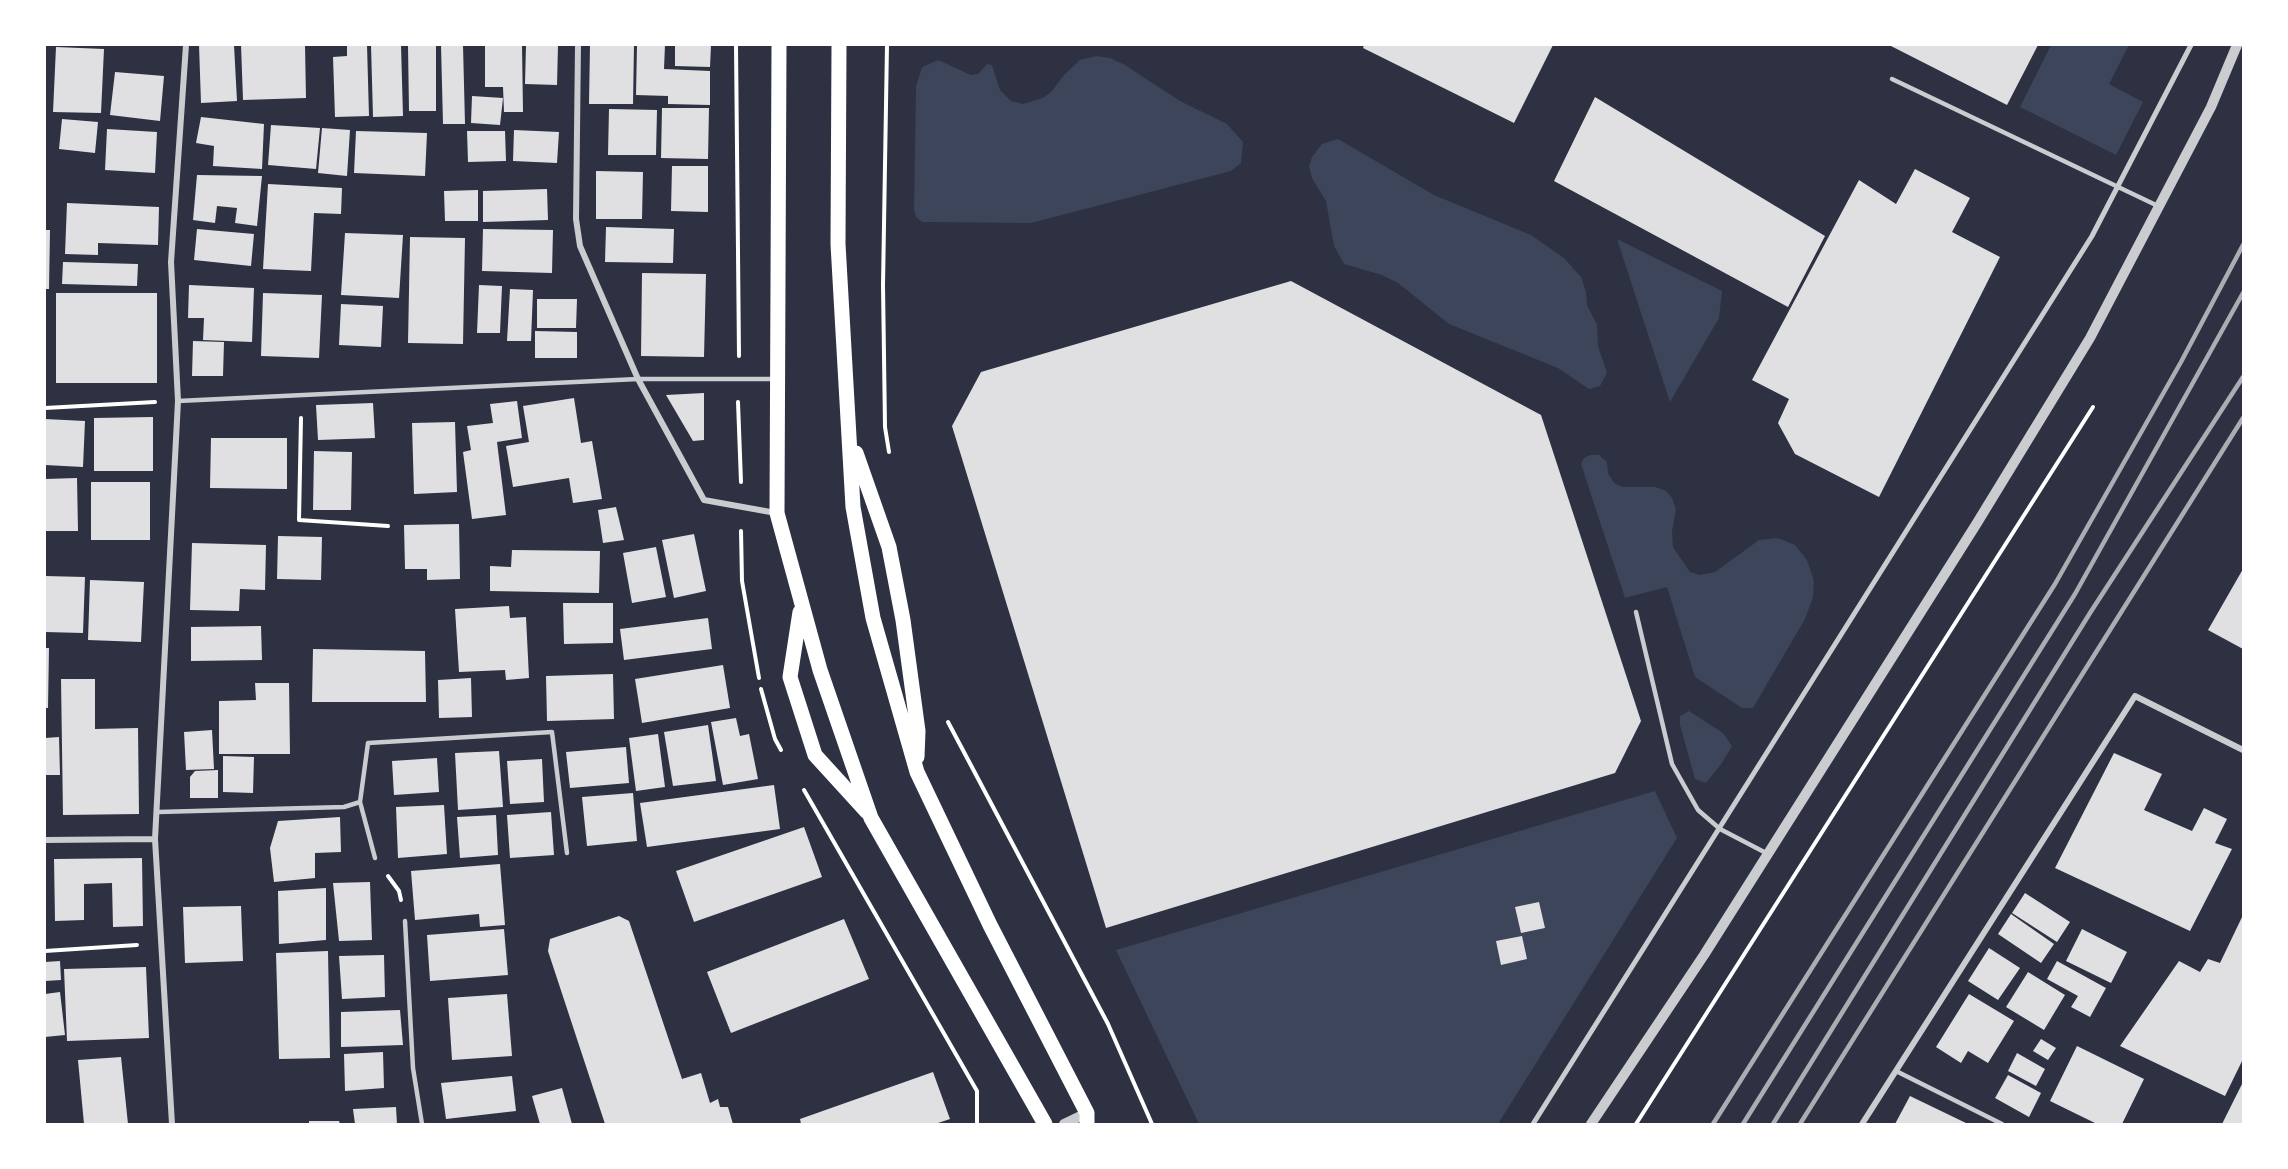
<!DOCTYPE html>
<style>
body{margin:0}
#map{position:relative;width:2288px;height:1169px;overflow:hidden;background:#2d3142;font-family:"Varela Round",sans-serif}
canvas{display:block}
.frame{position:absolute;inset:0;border:46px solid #fff;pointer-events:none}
</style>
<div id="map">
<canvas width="2288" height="1169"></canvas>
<div class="frame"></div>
</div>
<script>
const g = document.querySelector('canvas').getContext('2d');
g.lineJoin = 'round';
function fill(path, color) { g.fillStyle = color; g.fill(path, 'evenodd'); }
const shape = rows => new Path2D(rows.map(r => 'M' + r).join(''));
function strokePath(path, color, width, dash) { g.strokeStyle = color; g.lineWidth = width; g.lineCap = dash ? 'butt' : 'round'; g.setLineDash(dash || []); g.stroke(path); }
fill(shape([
 [2051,45,2129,45,2109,84,2143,102,2116,155,2020,107],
 [1096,56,1110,58,1125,65,1180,101,1227,124,1243,142,1241,163,1231,171,1031,223,922,222,916,217,914,209,916,86,922,67,938,60,971,75,978,74,987,64,992,65,1000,90,1011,101,1023,104,1043,98,1052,91,1064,75,1080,60],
 [1338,139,1434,195,1531,235,1564,258,1581,277,1586,292,1587,305,1597,325,1598,346,1607,373,1600,386,1589,389,1558,368,1449,324,1398,283,1382,275,1344,264,1334,246,1326,201,1312,178,1309,166,1312,157,1322,144],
 [1617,239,1722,291,1719,318,1670,402],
 [1590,455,1599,455,1607,462,1608,473,1614,483,1622,487,1655,487,1666,491,1672,498,1676,509,1672,532,1673,547,1690,572,1700,575,1715,572,1759,540,1778,538,1795,545,1807,560,1814,581,1813,597,1805,619,1753,708,1742,708,1695,677,1667,587,1625,598,1581,464,1584,458],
 [1689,711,1723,733,1732,746,1722,763,1706,783,1695,779,1680,725,1680,716],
 [1655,791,1677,838,1498,1124,1199,1124,1116,950]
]), '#3c4559');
fill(shape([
 [199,45,234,45,237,101,201,103],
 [241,45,305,45,306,98,243,100],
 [347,45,367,45,369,116,335,117,333,57,347,56],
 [371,45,401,45,403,116,373,117],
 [408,45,436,45,436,111,409,111],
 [441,45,463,45,465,124,443,124],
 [485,45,522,45,523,112,504,112,503,87,485,87],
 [526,45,558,45,557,85,525,84],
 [590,45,634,45,633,104,589,104],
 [637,45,665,45,664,69,710,71,710,105,668,104,668,96,636,95],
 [675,45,711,45,710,67,675,66],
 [1364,45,1553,45,1514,123,1363,48],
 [1889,45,2038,45,2007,105],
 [56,47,104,49,101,113,53,112],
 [115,72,164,76,160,121,110,115],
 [472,96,503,98,500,125,471,123],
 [1595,97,1825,236,1788,307,1554,181],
 [662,108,709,108,708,159,661,158],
 [609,109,657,110,656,155,608,155],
 [201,117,264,124,262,169,213,166,214,146,196,143],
 [62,119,98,122,95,153,59,149],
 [271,125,320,128,316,169,268,165],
 [322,128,350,130,347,176,318,173],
 [107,129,157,132,155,173,105,170],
 [514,130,559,132,557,163,513,161],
 [356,131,427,133,425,176,354,173],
 [467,131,505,131,506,161,468,162],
 [672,166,708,166,708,212,671,211],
 [1915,169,1970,198,1952,232,2000,257,1879,497,1795,454,1778,423,1789,399,1752,380,1859,180,1896,204],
 [596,171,643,172,642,219,596,219],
 [197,175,262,176,257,226,235,223,237,208,217,206,215,223,193,220],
 [268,184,342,188,341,214,314,213,311,271,263,269],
 [547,189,548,220,483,222,483,191],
 [478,190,478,221,445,221,444,191],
 [67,203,159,207,158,245,98,243,98,255,65,254],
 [606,227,674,229,673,263,605,262],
 [197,229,254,234,251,266,194,260],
 [483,229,553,230,552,273,482,271],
 [45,230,50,230,49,289,45,289],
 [345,233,403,235,399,298,341,295],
 [410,237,465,238,463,344,408,343],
 [63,262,138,264,137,286,62,284],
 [642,273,706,274,704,357,641,356],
 [1291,281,1541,415,1641,721,1615,773,1106,928,952,426,981,372],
 [189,285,254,288,252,342,203,340,204,318,188,318],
 [479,285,502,286,500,333,477,333],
 [510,289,533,290,531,341,507,341],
 [56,293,157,293,157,383,56,383],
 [263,293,322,295,319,358,261,356],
 [537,299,577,299,576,328,537,328],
 [341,304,383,306,381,347,339,345],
 [535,331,577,332,577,358,535,358],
 [193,341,224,342,223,376,192,376],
 [704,393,704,440,693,441,666,395],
 [574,398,581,443,592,441,602,499,573,503,569,478,513,487,506,446,529,442,523,406],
 [517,401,522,438,497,442,506,515,472,519,463,452,471,450,467,426,493,423,490,404],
 [373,403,375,438,318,440,316,405],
 [153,417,153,471,94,471,94,418],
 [45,419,85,421,83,467,45,465],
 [455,422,457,492,414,494,412,423],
 [211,438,287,438,287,489,210,488],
 [314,451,352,452,351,510,313,510],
 [77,478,78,531,45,531,45,479],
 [91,482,150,482,150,540,91,540],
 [616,507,624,540,603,543,598,510],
 [459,524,460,579,427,580,427,569,405,569,404,525],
 [694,534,706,591,674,598,662,540],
 [278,536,322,537,321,580,277,579],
 [192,543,266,545,265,590,240,589,239,611,190,610],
 [656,547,666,597,632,603,623,553],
 [512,550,600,551,599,593,490,591,490,566,511,567],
 [2243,569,2243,649,2208,630],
 [45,576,85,577,83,633,45,632],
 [90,580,144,582,141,642,88,640],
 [563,603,613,603,613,643,564,644],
 [509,606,510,618,526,617,529,678,506,680,505,670,459,672,455,609],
 [708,618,712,649,624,660,620,629],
 [261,626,262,660,191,661,191,627],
 [45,648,49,648,48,708,45,708],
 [313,649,425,651,426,702,312,702],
 [723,665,730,708,642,723,635,679],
 [613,674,614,719,547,721,546,676],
 [471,678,472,717,439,718,438,680],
 [61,679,95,679,95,729,138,728,139,814,63,815],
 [255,683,289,683,290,754,219,754,219,701,256,700],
 [736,718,740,736,749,734,758,779,723,785,711,722],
 [708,725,716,781,673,786,664,732],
 [212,730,214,769,186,770,184,732],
 [658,734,665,787,636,791,629,738],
 [59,737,60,775,45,775,45,738],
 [626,747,629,783,570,788,566,752],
 [499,751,503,807,458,810,455,753],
 [2114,753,2162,774,2144,810,2192,831,2204,808,2227,819,2215,843,2232,849,2190,931,2055,868],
 [223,756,254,757,253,793,223,792],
 [437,758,439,792,394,795,392,761],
 [542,759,544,802,510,804,507,761],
 [218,770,218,798,190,798,190,777,195,771],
 [774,785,780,829,647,847,640,803],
 [633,793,637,841,587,846,582,797],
 [444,805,447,854,398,858,396,807],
 [551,812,554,855,510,858,507,815],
 [496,815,498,855,460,858,457,817],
 [340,817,341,852,315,853,315,878,274,882,270,848,278,821],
 [804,827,822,877,694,922,676,871],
 [142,858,143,926,113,927,112,883,84,884,84,920,55,921,54,859],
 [500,864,505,925,480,927,479,914,415,920,411,871],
 [370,882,372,940,339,941,333,883],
 [326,888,326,940,279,944,278,891],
 [2025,893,2070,922,2057,942,2012,913],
 [1539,902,1545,928,1521,933,1515,907],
 [241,906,243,961,185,963,183,907],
 [2011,914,2054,944,2041,963,1998,934],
 [2243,915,2243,1059,2225,1096,2120,1046,2179,961,2200,972,2208,959,2220,963],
 [619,916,629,921,682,1079,701,1073,710,1103,718,1099,720,1107,728,1107,733,1124,605,1124,548,951,550,939],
 [844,919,869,979,731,1033,707,972],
 [504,929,508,975,430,981,427,935],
 [2082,929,2127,952,2111,983,2066,961],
 [1522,936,1527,959,1501,965,1496,941],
 [1989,948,2020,968,1998,1000,1968,981],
 [328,951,330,1058,279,1059,276,953],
 [384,955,385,997,342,999,339,956],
 [60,961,61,980,45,981,45,962],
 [2057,961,2106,988,2090,1017,2071,1007,2078,996,2047,979],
 [146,967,149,1038,67,1041,64,969],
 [2028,972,2065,995,2044,1030,2006,1007],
 [60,992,65,1035,45,1037,45,994],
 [507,994,512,1056,452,1060,448,998],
 [1969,994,2014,1021,1988,1063,1968,1051,1961,1063,1936,1047],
 [400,1010,403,1045,341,1047,341,1012],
 [2041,1039,2056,1048,2048,1060,2033,1051],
 [2077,1046,2144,1079,2122,1124,2097,1124,2050,1101],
 [383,1052,384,1088,345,1091,344,1054],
 [2017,1053,2045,1069,2036,1086,2008,1071],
 [121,1057,128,1124,84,1124,78,1060],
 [933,1072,950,1119,935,1124,801,1124,800,1119],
 [2008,1075,2041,1093,2029,1117,1995,1098],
 [512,1076,516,1111,446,1119,441,1083],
 [2243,1082,2243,1124,2222,1124],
 [562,1088,572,1124,540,1124,532,1096],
 [1910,1096,1968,1124,1895,1124],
 [396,1107,397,1124,355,1124,353,1109],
 [309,1121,339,1121,340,1124,309,1124]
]), '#e0e0e3');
strokePath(shape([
 [736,45,739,356],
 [887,45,883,285,885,427,889,452],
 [738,402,741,482],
 [45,408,155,402],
 [301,418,299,520,388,526],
 [741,531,742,581,759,678],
 [761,689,775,739,781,750],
 [948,722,1108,1024,1152,1124],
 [804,790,977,1091,977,1124],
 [388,876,399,891,401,900],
 [45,951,137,945],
 [1636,1124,2093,407]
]), '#fff', 4);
strokePath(shape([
 [1892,79,2158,206],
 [178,401,638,379,775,379],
 [1636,612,1672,764,1698,810,1720,829,1768,854],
 [158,812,344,807,360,802],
 [375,858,360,802,368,743,552,732,567,853],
 [405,921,413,1068,422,1124],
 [1896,1071,2002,1124]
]), '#caccd0', 4.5);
strokePath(shape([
 [1533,1124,2092,236,2191,45]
]), '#caccd0', 5);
strokePath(shape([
 [578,45,576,219,580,246,638,379,704,500,776,513],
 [45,840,155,839],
 [172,1124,155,839,178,401,171,262,186,45],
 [1862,1124,2135,696,2243,750]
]), '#caccd0', 6);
strokePath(shape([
 [1064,1124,1087,1113],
 [1591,1124,1704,955,1977,523,2090,338,2211,107,2237,45]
]), '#caccd0', 10);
strokePath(shape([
 [779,45,777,513,820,670,871,818,1045,1124],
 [839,45,838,244,853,507,873,618,917,772,990,925,1087,1113,1087,1124],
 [856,453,889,547,903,620,918,731,917,757],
 [800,612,790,677,815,755,867,812]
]), '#fff', 15);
strokePath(shape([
 [1713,1124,2055,584,2181,362,2243,245],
 [1743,1124,2075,594,2243,293],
 [1773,1124,2090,613,2243,377],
 [1800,1124,2243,418]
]), '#abadb3', 4.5);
</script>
